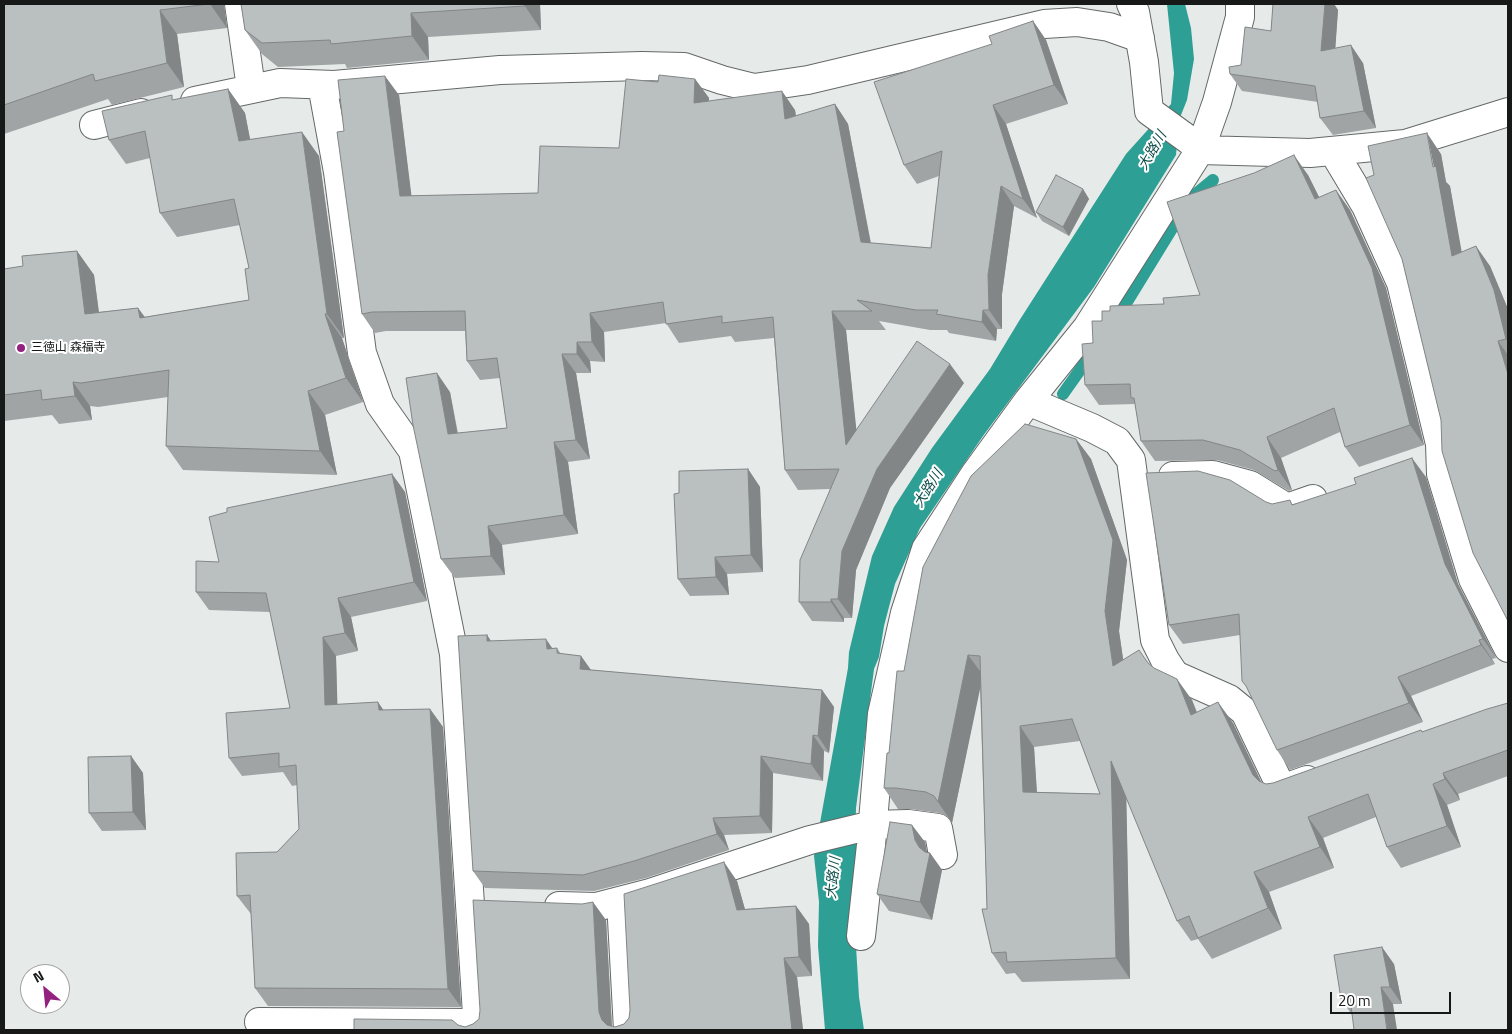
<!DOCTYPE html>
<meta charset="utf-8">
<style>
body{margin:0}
#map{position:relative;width:1512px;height:1034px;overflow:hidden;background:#e6ebea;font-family:"Titillium Web",sans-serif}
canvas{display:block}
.frame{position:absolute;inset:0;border:5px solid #171919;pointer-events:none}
.north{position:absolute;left:20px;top:964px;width:50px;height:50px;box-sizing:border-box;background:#fff;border:1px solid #a2a3a3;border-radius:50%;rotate:332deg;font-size:14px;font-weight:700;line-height:20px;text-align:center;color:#171919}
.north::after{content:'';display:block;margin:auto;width:18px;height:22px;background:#932180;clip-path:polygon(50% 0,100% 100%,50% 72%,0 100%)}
.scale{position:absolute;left:1330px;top:992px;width:121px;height:22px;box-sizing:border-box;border:2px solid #171919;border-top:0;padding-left:6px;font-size:15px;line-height:18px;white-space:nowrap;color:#171919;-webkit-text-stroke:4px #fff;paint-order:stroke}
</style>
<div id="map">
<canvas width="1512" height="1034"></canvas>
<div class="frame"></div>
<div class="north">N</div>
<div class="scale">20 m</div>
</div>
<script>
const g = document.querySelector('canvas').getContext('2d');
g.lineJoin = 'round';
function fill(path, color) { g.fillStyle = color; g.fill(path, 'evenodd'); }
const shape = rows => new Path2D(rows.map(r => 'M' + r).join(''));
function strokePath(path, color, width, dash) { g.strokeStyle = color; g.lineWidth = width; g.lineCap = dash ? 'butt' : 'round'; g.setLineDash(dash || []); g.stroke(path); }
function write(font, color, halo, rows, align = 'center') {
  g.font = font + ' "Titillium Web","Noto Sans JP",sans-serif'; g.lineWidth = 4; g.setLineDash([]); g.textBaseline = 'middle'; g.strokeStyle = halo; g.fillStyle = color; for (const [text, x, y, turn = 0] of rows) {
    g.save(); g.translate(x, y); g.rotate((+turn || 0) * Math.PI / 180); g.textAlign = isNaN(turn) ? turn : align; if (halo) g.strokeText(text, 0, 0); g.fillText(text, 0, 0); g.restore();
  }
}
fill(shape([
 [1167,4,1185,4,1191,28,1194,59,1187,100,1179,120,1176,155,1094,287,983,436,920,528,895,584,884,626,879,657,874,669,856,808,855,842,857,845,855,884,855,929,859,997,864,1030,825,1030,818,946,819,902,814,856,848,668,849,652,872,556,894,507,932,448,990,369,1019,321,1126,154,1171,104,1174,73]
]), '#2e9f94');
strokePath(shape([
 [1117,318,1190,199,1213,180],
 [1063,394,1092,353]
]), '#2e9f94', 12);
const street = shape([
 [239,4,251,88],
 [1131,4,1135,12,1144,62,1149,111,1189,140,1200,150,1310,153,1405,144,1508,112],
 [322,85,338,172,362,353,380,404,413,451,454,654,478,1030],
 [195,101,280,83,334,85,500,70,642,66,684,67,722,80,754,88,808,80,1044,24,1077,22,1109,27,1140,38],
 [94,125,141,113],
 [1333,151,1366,206,1401,283,1440,444,1441,474,1473,579,1508,648],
 [1028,401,1092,428,1117,441,1131,460,1155,640,1165,660,1175,675,1229,699,1245,712,1282,789,1307,780],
 [1173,476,1213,475,1250,485,1287,508,1313,499],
 [621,901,628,1030],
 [559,906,596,907,650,893,810,840,872,825,908,824,938,828,943,855],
 [861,936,871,845,882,714,905,613,926,549,975,474,1028,401,1087,328,1200,150,1217,102,1240,17,1240,4],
 [259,1022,477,1023]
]);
strokePath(street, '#646968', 30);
strokePath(street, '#fff', 28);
fill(shape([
 [4,4,224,4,227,28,177,34,184,87,112,105,108,99,4,134],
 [241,4,540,4,541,30,428,37,429,60,347,68,345,64,278,67,262,54,245,30],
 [1273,4,1334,4,1338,10,1335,48,1363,63,1376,128,1333,135,1320,118,1318,102,1242,91,1230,74,1241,65,1271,31],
 [1033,21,1046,40,1068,104,1006,124,1037,218,1014,206,1002,294,1002,329,997,329,996,341,949,333,947,330,930,330,879,321,886,330,846,330,856,431,964,383,890,488,856,570,852,618,844,618,844,622,812,621,799,602,830,489,798,490,785,470,774,338,735,342,731,336,679,343,666,323,604,332,605,362,590,361,591,373,576,373,590,459,568,462,578,534,502,545,505,575,455,578,441,559,450,392,458,433,507,428,500,378,480,380,467,361,465,331,386,331,375,333,362,314,344,131,399,95,411,196,538,193,619,148,658,82,695,79,709,98,709,101,795,110,796,116,835,104,848,124,871,243,931,248,939,176,917,184,904,165,992,44],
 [228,89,245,113,250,139,319,156,344,338,342,338,363,402,325,415,337,475,183,470,166,446,168,397,98,407,90,406,92,420,59,424,52,415,4,421,4,269,23,266,77,251,94,275,99,312,138,308,145,317,249,300,249,268,240,225,177,237,160,213,150,158,126,164,109,140,175,100],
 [1441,154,1446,182,1450,186,1461,252,1490,266,1508,309,1508,623,1441,420,1402,259],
 [1308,175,1319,197,1350,210,1386,288,1424,445,1359,467,1345,447,1340,432,1281,458,1292,490,1289,491,1254,470,1217,460,1155,461,1141,441,1135,404,1099,405,1085,385,1093,343,1102,321,1110,311,1164,304,1200,295],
 [1083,189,1089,199,1069,236,1042,221,1036,212],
 [1076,439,1091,459,1127,560,1119,631,1123,659,1149,664,1192,700,1197,712,1233,723,1261,782,1266,784,1273,783,1421,730,1422,732,1508,703,1508,776,1458,794,1460,800,1447,805,1461,847,1401,868,1387,847,1376,817,1323,838,1334,868,1269,892,1282,929,1212,959,1198,939,1191,941,1177,921,1126,797,1130,979,1022,982,1015,973,1006,974,992,953,987,909,980,686,952,823,947,816,940,813,910,809,898,809,884,788,904,671],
 [1080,741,1100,794,1037,792,1034,747],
 [748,469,760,487,763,572,727,574,729,595,690,596,678,579,679,493],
 [392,474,405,492,427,601,351,617,358,651,336,656,337,704,384,710,430,709,443,727,461,1007,268,1006,255,988,251,914,237,896,299,829,297,785,292,786,283,772,242,776,229,758,290,708,270,612,209,610,196,592,219,562],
 [1426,477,1458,584,1496,658,1492,659,1495,664,1411,696,1423,722,1290,770,1277,750,1240,635,1183,644,1169,625,1266,502,1272,504,1293,504],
 [487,635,491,641,552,648,557,648,561,654,581,656,591,670,822,690,834,707,829,753,824,751,823,781,773,773,772,833,724,835,729,850,646,878,594,891,485,888,473,871],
 [131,756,143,773,146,830,102,831,89,813],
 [925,842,927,852,930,853,942,870,932,920,889,911,877,894],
 [737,881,745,909,796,906,809,924,812,976,797,977,803,1030,354,1030,458,1025,465,1027,473,1024,606,920,612,1026,615,1027,624,1024],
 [1394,964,1402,1004,1393,1004,1352,1015,1341,999]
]), '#a0a4a4');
fill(shape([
 [210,4,224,4,227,28],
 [524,4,540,4,541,30,525,6],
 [1325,4,1334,4,1338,10,1334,68,1321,51],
 [160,10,177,34,184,87,167,63],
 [411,13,428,37,429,60,412,36],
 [1033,21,1046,40,1068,104,1054,85],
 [1351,45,1363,63,1376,128,1364,111],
 [385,76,399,95,414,216,400,196],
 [695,79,709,98,707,122,694,103],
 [228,89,245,113,255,165,239,141],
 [782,91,795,110,799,138,785,119],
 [835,104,848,124,874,261,861,242],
 [993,105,1006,124,1037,218,1023,199],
 [302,132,319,156,344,338,327,314],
 [1427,133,1441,154,1446,182,1450,186,1466,276,1452,256],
 [1294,155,1308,175,1330,219,1315,199],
 [1001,186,1014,206,1002,294,1002,329,989,310,988,275],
 [1083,189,1089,199,1069,236,1063,227],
 [1336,190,1350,210,1386,288,1424,445,1410,425],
 [1476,246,1490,266,1508,309,1508,343,1506,339],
 [77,251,94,275,102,338,85,314],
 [138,308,155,332,140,318],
 [983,310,997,329,996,341,982,322],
 [832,311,846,330,860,464,846,445],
 [590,313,604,332,605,362,592,342],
 [325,314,342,338,363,402,346,378],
 [1498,341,1508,355,1508,374],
 [577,342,590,361,591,373,577,354],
 [562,354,576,373,590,459,576,440],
 [950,364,964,383,890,488,856,570,852,618,838,599,842,551,877,469],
 [437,373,450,392,461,454,448,434],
 [73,382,90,406,92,420,75,396],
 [308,391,325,415,337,475,320,451],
 [1267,437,1281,458,1292,490,1278,470],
 [1076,439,1091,459,1127,560,1119,631,1127,686,1113,666],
 [554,442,568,462,578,534,564,515],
 [1412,458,1426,477,1458,584,1496,658,1483,639,1445,564],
 [748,469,760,487,763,572,751,555],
 [392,474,405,492,427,601,414,582],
 [488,526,502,545,505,575,491,556],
 [715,557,727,574,729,595,716,577],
 [338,598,351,617,358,651,345,633],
 [831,599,844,618,844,622,831,602],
 [487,635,498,652,487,641],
 [323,637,336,656,338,723,325,705],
 [546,639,557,655,547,649],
 [1479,640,1492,659,1495,664,1481,645],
 [968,655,983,675,952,823,938,802],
 [581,656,593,673,580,669],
 [1398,677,1411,696,1423,722,1409,703],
 [1177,679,1192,700,1205,735,1191,715],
 [822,690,834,707,829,753,818,736],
 [378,702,391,721,379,710],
 [1218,702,1233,723,1268,796,1253,775],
 [430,709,443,727,461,1007,448,989],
 [1020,726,1034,747,1038,812,1023,792],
 [813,735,824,751,823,781,811,764],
 [131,756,143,773,146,830,133,812],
 [761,756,773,773,772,833,760,816],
 [1111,761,1126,781,1130,979,1116,958],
 [1443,773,1458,794,1460,800,1445,779],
 [1433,784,1447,805,1461,847,1447,826],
 [1308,817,1323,838,1334,868,1320,847],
 [713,818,724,835,729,850,717,834],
 [912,825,925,842,928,858,930,853,942,870,932,920,920,902,919,847,915,840],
 [724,862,737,881,750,928,737,910],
 [1254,872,1269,892,1282,929,1268,908],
 [593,902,606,920,612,1030,602,1020,599,1012],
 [796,906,809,924,812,976,799,957],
 [1382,947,1394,964,1402,1004,1390,987],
 [784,958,797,977,803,1030,792,1030],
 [1381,987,1393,1004,1397,1030,1387,1030]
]), '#828686');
const building = shape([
 [4,4,209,4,160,10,167,63,95,81,93,74,4,105,4,4],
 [241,4,524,4,525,6,411,13,412,36,331,44,330,40,262,43,245,30,241,4],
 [1273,4,1325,4,1321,51,1351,45,1364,111,1320,118,1315,86,1230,74,1229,67,1241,65,1245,27,1271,31,1273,4],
 [1033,21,1054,85,993,105,1023,199,1001,186,988,275,989,310,983,310,982,322,936,314,938,310,916,310,857,300,872,311,832,311,846,445,917,341,950,364,877,469,842,551,838,599,831,599,831,602,799,602,800,560,839,469,785,470,773,317,722,323,722,316,666,324,663,302,590,313,592,342,577,342,577,354,562,354,576,440,554,442,564,515,488,526,491,556,441,559,413,425,406,378,437,373,448,434,507,428,497,358,467,361,465,311,372,312,362,314,337,132,344,131,338,80,385,76,400,196,538,193,540,146,619,148,626,79,658,82,659,75,695,79,694,103,782,91,785,119,835,104,861,242,931,248,942,151,904,165,874,82,992,44,989,36,1033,21],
 [228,89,239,141,302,132,327,314,325,314,346,378,308,391,320,451,166,446,169,370,81,383,73,382,75,396,42,400,41,390,4,395,4,269,23,266,22,256,77,251,85,314,138,308,140,318,249,300,245,269,249,268,234,199,160,213,145,131,109,140,102,111,172,95,172,100,228,89],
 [1427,133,1433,167,1436,166,1452,256,1476,246,1494,290,1506,339,1498,341,1508,374,1508,623,1508,621,1473,553,1442,451,1441,420,1402,259,1366,178,1374,175,1368,146,1427,133],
 [1294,155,1315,199,1336,190,1372,268,1410,425,1345,447,1334,408,1267,437,1278,470,1275,471,1240,450,1203,440,1141,441,1134,398,1131,398,1130,384,1085,385,1082,344,1093,343,1092,321,1102,321,1102,311,1110,311,1110,306,1164,304,1163,298,1200,295,1167,202,1254,173,1294,155],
 [1056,175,1083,189,1063,227,1036,212,1056,175],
 [1025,424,1076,439,1113,540,1105,611,1113,666,1139,650,1148,663,1154,668,1177,679,1191,715,1218,702,1253,775,1259,781,1266,784,1273,783,1421,730,1422,732,1487,709,1508,703,1508,750,1443,773,1445,779,1433,784,1447,826,1387,847,1368,794,1308,817,1320,847,1254,872,1268,908,1198,938,1189,916,1177,921,1111,761,1116,958,1007,962,1006,952,992,953,982,909,987,909,980,656,968,655,938,802,934,796,926,792,896,788,884,788,887,753,889,753,897,671,904,671,923,567,971,476,1025,424],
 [1072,719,1100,794,1023,792,1020,726,1072,719],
 [1412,458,1445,564,1483,639,1479,640,1481,645,1398,677,1409,703,1277,750,1246,686,1242,681,1239,614,1169,625,1146,473,1198,471,1230,480,1266,502,1272,504,1290,500,1292,505,1356,484,1354,478,1412,458],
 [748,469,751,555,715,557,716,577,678,579,674,494,679,493,679,471,748,469],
 [392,474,414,582,338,598,345,633,323,637,325,705,378,702,379,710,430,709,448,989,255,988,250,895,237,896,236,853,277,852,299,829,296,765,279,767,279,753,229,758,226,713,290,708,266,593,196,592,196,561,219,562,209,517,227,512,227,508,392,474],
 [487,635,487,641,546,639,547,649,557,648,557,653,581,656,580,669,822,690,818,736,813,735,811,764,761,756,760,816,713,818,717,834,634,861,583,875,473,871,458,636,487,635],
 [131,756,133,812,89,813,88,757,131,756],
 [890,822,912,825,915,840,919,847,925,852,930,853,920,902,877,894,890,822],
 [724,862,737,910,796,906,799,957,784,958,792,1030,354,1030,354,1019,452,1020,458,1025,465,1027,473,1024,479,1019,480,1010,473,900,582,904,593,902,599,1012,602,1020,607,1025,615,1027,624,1024,629,1018,630,1010,624,894,724,862],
 [1382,947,1390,987,1381,987,1387,1030,1354,1030,1350,997,1341,999,1334,955,1382,947]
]);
fill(building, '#babfbf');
strokePath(building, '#828686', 1);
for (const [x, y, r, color] of [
 [21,348,5,"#932180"]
]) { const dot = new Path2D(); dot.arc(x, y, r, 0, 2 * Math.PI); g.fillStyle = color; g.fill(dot); strokePath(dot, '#fff', 2); }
write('12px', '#171919', '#fff', [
 ["三徳山 森福寺",31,348]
], 'left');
write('italic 14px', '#114f4a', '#fff', [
 ["大路川",1153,151,-60],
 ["大路川",929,489,-58],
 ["大路川",834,878,-84]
]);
</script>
